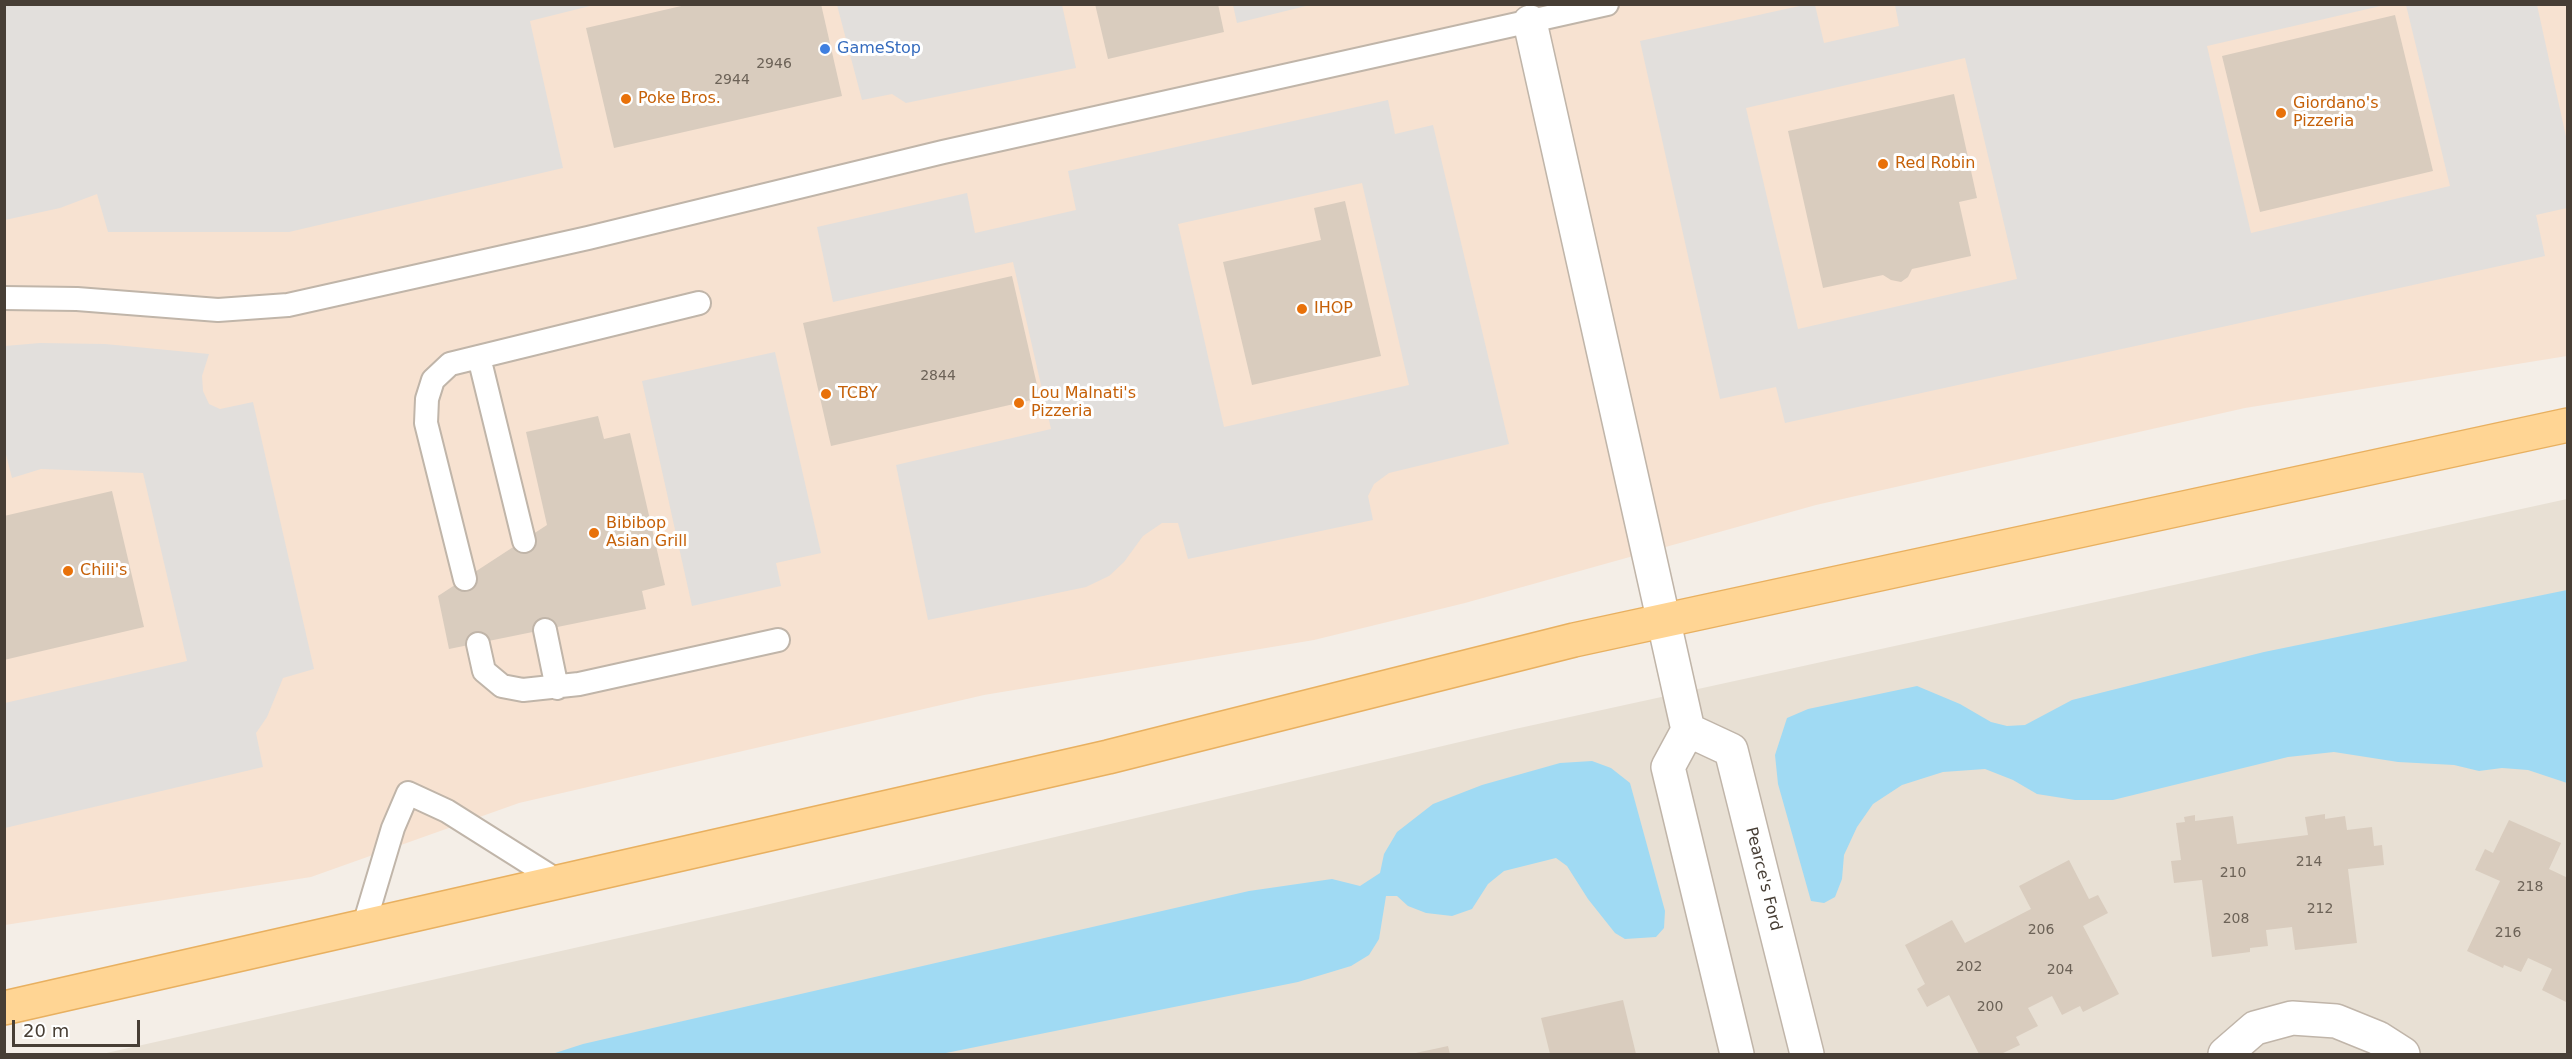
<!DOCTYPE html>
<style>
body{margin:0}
#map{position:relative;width:2572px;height:1059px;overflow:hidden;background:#f4eee7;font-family:"DejaVu Sans",sans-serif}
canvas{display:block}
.frame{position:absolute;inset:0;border:6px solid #473e35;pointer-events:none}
.scale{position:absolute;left:12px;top:1020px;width:128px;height:27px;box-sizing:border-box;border:3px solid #473e35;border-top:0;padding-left:8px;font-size:18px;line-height:21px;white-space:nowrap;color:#473e35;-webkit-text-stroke:4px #fff;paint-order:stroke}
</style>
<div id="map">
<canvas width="2572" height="1059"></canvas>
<div class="frame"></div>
<div class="scale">20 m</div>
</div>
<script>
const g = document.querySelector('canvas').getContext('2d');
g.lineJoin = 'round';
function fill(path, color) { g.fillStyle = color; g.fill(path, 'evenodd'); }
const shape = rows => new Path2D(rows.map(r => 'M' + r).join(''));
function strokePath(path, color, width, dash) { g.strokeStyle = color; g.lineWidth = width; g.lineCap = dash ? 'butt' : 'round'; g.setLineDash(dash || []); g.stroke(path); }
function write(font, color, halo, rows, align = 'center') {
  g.font = font + ' "DejaVu Sans",sans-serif'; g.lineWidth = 6; g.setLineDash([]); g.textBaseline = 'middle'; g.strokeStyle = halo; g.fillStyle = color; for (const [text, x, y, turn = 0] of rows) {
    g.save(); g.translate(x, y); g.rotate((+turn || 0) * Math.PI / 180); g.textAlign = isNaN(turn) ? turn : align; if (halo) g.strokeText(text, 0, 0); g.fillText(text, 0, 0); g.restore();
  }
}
fill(shape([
 [2567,499,2567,1054,102,1054,757,907,1515,729]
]), '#e8e0d4');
fill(shape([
 [5,5,2567,5,2567,356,2245,408,1816,505,1465,603,1314,640,984,695,519,803,311,877,5,925]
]), '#f7e2d1');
fill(shape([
 [1314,4,1237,23,1233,5,1233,4],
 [4,5,5,4,594,5,530,21,563,168,289,232,108,232,97,194,60,208,5,220],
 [837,5,1062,5,1076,68,906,103,892,94,862,100],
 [1804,5,1815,5,1824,43,1899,26,1895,5,2385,5,2207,46,2251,233,2450,186,2406,5,2537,5,2567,141,2567,208,2536,215,2545,256,1785,423,1776,387,1720,399,1640,41],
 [1965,58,2017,279,1798,329,1746,108],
 [1388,100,1395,134,1433,125,1509,444,1389,473,1374,484,1368,496,1373,520,1188,559,1178,523,1162,523,1143,536,1124,562,1109,576,1086,587,928,620,896,465,1051,429,1013,262,833,302,817,227,967,193,975,233,1076,210,1068,171],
 [1362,183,1409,385,1224,427,1178,224],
 [40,343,105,344,209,354,202,376,203,391,209,404,220,409,253,402,314,669,283,678,267,717,256,733,263,767,5,828,5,703,187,661,143,473,41,469,12,478,4,447,5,346],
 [775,352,821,553,776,563,781,586,692,606,642,381]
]), '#e2dfdc');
fill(shape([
 [2567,590,2567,783,2528,770,2502,768,2479,771,2454,765,2398,762,2334,752,2288,757,2113,800,2075,800,2037,794,2013,780,1985,769,1943,772,1902,785,1873,804,1857,827,1844,855,1842,879,1835,897,1824,903,1811,901,1778,784,1775,755,1787,718,1808,709,1917,686,1960,704,1991,722,2007,726,2025,725,2072,700,2264,652],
 [1592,761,1611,768,1630,783,1665,911,1664,928,1656,937,1625,939,1615,933,1588,899,1567,866,1556,858,1504,871,1488,884,1472,909,1452,916,1426,913,1408,906,1397,896,1386,896,1379,939,1369,955,1351,966,1298,982,941,1054,552,1054,583,1044,1249,891,1332,879,1360,886,1380,873,1384,854,1397,832,1433,804,1482,785,1560,763]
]), '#a0daf3');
fill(shape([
 [690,4,821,4,842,96,614,148,586,28],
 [1095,4,1218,4,1224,32,1108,59],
 [2395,15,2433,171,2260,212,2222,56],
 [1954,94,1977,198,1959,202,1971,256,1912,269,1908,277,1901,282,1891,280,1883,275,1823,288,1788,131],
 [1345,201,1381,356,1252,385,1223,262,1321,240,1314,208],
 [1012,276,1040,398,831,446,803,323],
 [598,416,604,439,630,433,665,585,642,591,646,609,449,649,438,596,547,525,526,432],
 [112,491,144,627,4,660,4,516],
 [2325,814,2325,819,2345,816,2347,830,2372,827,2374,846,2382,845,2384,865,2348,869,2357,943,2295,950,2292,927,2266,930,2268,946,2250,948,2250,952,2212,957,2202,880,2174,883,2171,861,2181,860,2176,823,2185,822,2184,817,2195,815,2195,821,2233,816,2237,844,2308,835,2305,817],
 [2509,820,2561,843,2549,869,2568,878,2568,1003,2542,990,2552,969,2528,958,2521,972,2504,965,2503,968,2467,951,2500,881,2475,870,2485,849,2493,853],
 [2069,860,2089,899,2098,895,2108,913,2083,926,2119,994,2083,1012,2080,1006,2062,1015,2052,996,2028,1008,2038,1026,2016,1037,2020,1045,2001,1054,1979,1054,1949,995,1927,1007,1917,989,1925,984,1905,945,1952,920,1965,943,2031,909,2019,886],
 [1623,1000,1636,1054,1550,1054,1541,1018],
 [1448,1046,1450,1054,1411,1054]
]), '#d9ccbe');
const lane = shape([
 [4,298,77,299,218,310,288,305,588,238,943,152,1607,4],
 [479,357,524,541],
 [465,579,426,423,427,399,433,380,450,364,699,303],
 [545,630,557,688],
 [478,644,484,671,502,686,523,690,579,684,778,640],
 [364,925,393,828,408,793,447,811,558,881]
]);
const street = shape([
 [1530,22,1688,730,1668,767,1737,1054],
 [1688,730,1731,750,1807,1054],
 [2225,1054,2255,1028,2292,1018,2336,1021,2378,1038,2403,1054]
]);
const primary = shape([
 [4,1008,1108,757,1574,640,2568,425]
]);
strokePath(lane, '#c0b5a9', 26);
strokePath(street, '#c0b5a9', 36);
strokePath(primary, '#e8b060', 36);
strokePath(lane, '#fff', 22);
strokePath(street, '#fff', 33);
strokePath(primary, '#ffd594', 33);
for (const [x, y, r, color] of [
 [825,49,6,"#3f7fe0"],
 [626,99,6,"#e8710a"],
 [2281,113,6,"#e8710a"],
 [1883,164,6,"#e8710a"],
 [1302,309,6,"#e8710a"],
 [826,394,6,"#e8710a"],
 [1019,403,6,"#e8710a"],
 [594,533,6,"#e8710a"],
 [68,571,6,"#e8710a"]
]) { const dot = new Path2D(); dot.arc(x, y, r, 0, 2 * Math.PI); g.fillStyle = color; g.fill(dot); strokePath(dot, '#fff', 2); }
write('14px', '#6c6257', null, [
 ["2946",774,64],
 ["2944",732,80],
 ["2844",938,376],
 ["214",2309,862],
 ["210",2233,873],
 ["218",2530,887],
 ["212",2320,909],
 ["208",2236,919],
 ["206",2041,930],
 ["216",2508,933],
 ["202",1969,967],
 ["204",2060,970],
 ["200",1990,1007]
]);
write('16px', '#366cbe', '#fff', [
 ["GameStop",837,49]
], 'left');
write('16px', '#c56008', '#fff', [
 ["Poke Bros.",638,99],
 ["Giordano's",2293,104],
 ["Pizzeria",2293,122],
 ["Red Robin",1895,164],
 ["IHOP",1314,309],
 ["TCBY",838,394],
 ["Lou Malnati's",1031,394],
 ["Pizzeria",1031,412],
 ["Bibibop",606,524],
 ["Asian Grill",606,542],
 ["Chili's",80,571]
], 'left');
write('16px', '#473e35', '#fff', [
 ["Pearce's Ford",1763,879,76]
]);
</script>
